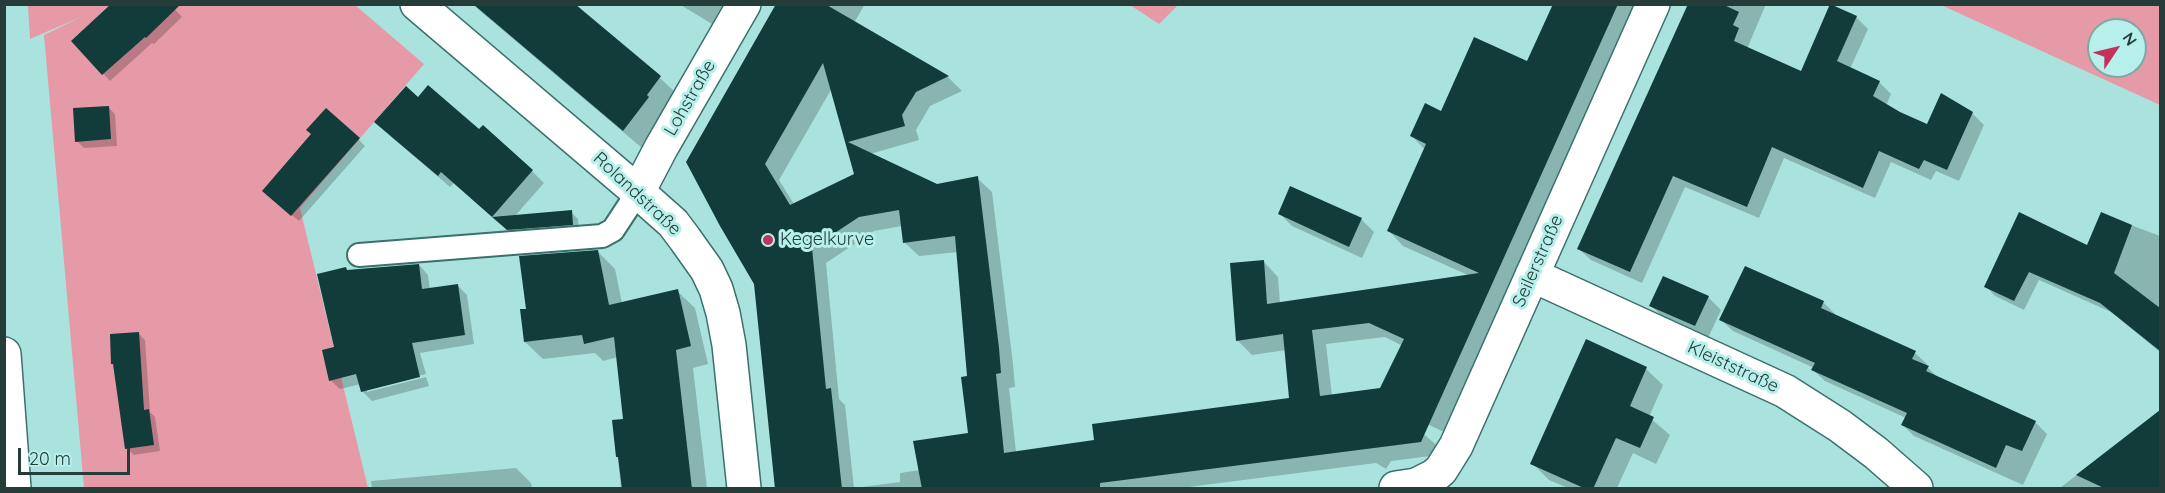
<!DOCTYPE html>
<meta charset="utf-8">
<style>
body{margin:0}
#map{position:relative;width:2165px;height:493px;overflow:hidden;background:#aae3dd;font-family:Quicksand,sans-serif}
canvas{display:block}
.frame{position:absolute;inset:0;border:6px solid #253c39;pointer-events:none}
.north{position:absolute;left:2087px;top:18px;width:60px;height:60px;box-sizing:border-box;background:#b7f0ea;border:2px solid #7da8a3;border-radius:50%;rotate:55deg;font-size:16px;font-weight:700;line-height:24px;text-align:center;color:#253c39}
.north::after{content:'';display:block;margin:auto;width:21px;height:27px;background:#c1335d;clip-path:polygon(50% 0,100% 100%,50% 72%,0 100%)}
.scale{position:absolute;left:18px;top:448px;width:112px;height:27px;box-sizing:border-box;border:3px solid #253c39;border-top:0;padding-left:8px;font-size:18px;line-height:21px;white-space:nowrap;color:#253c39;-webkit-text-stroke:4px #b7f0ea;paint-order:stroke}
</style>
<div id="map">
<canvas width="2165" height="493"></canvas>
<div class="frame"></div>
<div class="north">N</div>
<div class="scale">20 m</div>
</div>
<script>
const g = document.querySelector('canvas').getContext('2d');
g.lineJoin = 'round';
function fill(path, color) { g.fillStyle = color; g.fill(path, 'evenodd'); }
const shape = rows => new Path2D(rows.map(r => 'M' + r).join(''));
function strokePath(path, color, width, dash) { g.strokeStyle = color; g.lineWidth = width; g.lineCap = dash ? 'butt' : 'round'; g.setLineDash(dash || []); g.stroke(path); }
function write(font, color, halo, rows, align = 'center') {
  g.font = font + ' Quicksand,sans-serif'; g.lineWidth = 6; g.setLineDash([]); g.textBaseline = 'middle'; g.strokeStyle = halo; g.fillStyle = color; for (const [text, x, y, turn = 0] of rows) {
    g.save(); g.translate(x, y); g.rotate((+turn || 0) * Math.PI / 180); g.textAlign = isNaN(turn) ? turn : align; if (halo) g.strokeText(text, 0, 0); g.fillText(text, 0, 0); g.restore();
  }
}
fill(shape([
 [28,5,355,5,424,64,300,208,368,488,84,488,44,35,81,17,30,39],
 [1130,5,1178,5,1159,24],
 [1941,5,2160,5,2160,105],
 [2099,30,2135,30,2135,66,2099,66]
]), '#e69aa7');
fill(shape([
 [170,4,182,17,154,44,152,43,110,81,73,41],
 [472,4,573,4,660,78,678,95,666,116,642,148],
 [679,4,723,4,712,24],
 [778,4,865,4,854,23,948,77,962,91,930,106,916,130,919,140,870,154,937,185,977,178,992,192,1013,364,1015,387,1009,388,1016,452,1096,441,1290,399,1286,350,1252,355,1237,340,1264,262,1278,277,1280,303,1470,276,1403,246,1389,231,1425,150,1412,136,1442,112,1527,63,1554,4,1639,4,1446,433,1417,419,1413,425,1447,454,1391,461,1386,469,1376,463,1181,488,776,488,756,283,721,225],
 [832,88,856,175,794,204,779,180],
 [902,226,904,242,919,256,958,252,969,377,970,434,920,470,900,473,900,482,854,488,845,405,839,399,826,263,874,231],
 [1385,337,1403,346,1381,390,1332,396,1326,344],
 [1690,4,1766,4,1747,49,1802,73,1856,17,1868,29,1850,69,1879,82,1891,94,1886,106,1928,126,1972,113,1984,125,1959,181,1936,171,1931,180,1891,162,1875,198,1784,158,1759,218,1685,187,1642,283,1591,260,1579,249],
 [418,99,479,131,532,171,544,183,514,217,571,212,578,219,579,231,515,236,454,183,450,187,388,134],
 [108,107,115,114,117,146,84,148,77,141],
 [358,139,365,146,299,221,270,197],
 [1291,188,1362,220,1374,232,1362,258,1292,226,1280,214],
 [2102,214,2160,236,2160,352,2111,312,2039,280,2024,310,1995,296,1986,286,2088,247],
 [597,251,615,269,622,303,677,291,695,308,708,364,693,368,707,488,621,488,614,421,625,420,618,357,603,361,595,353,543,359,525,342,528,310],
 [419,265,428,275,430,290,457,285,467,295,474,344,420,353,426,374,367,389,367,392,426,377,429,386,372,401,362,391,361,384,340,389,330,380,348,271],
 [1708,297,1721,310,1708,338,1664,318,1651,306],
 [1823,302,1835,314,1834,316,1915,353,1927,364,1926,366,1941,380,2035,422,2047,434,2023,485,1914,436,1903,425,1906,418,1825,381,1813,370,1814,368,1733,331,1721,320],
 [139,334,145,340,150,412,155,417,160,451,134,455,127,448],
 [1586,341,1646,369,1663,385,1649,417,1670,435,1656,464,1633,453,1617,488,1568,488,1549,480,1532,463],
 [2160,411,2160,488,2060,488],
 [516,468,531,483,532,488,372,488,371,481]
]), '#0003');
fill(shape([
 [111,4,181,4,146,38,145,37,102,75,71,41],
 [473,4,575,4,661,76,647,95,649,97,623,131],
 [776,4,825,4,949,76,916,92,902,115,905,126,848,142,937,184,978,176,999,348,1001,373,996,374,1004,453,1094,440,1092,424,1289,398,1283,334,1236,341,1230,263,1264,260,1267,304,1479,273,1387,231,1426,144,1410,136,1425,103,1441,111,1474,37,1527,61,1553,4,1618,4,1421,442,1100,483,1100,489,922,489,913,441,968,433,961,377,967,376,955,236,903,243,899,210,859,217,812,248,826,389,831,388,842,489,775,489,754,284,720,226,686,162],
 [823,63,854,174,790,205,765,164],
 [1369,323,1404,339,1380,388,1320,396,1312,330],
 [1688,4,1722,4,1739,12,1733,25,1739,28,1734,41,1801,71,1830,4,1857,16,1837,61,1880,81,1873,96,1900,112,1927,124,1941,93,1973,112,1947,170,1924,160,1919,169,1879,151,1863,188,1772,147,1747,207,1673,176,1630,272,1577,249],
 [428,85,479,129,483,125,533,170,492,217,441,172,438,176,374,122,406,86,418,97],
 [109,106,111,139,75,142,73,108],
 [326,108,360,138,291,216,262,191,311,134,306,130],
 [1290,186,1362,218,1349,247,1278,214],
 [572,210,573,225,507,230,492,217],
 [2019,212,2087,245,2101,212,2132,225,2114,273,2160,308,2160,351,2100,303,2029,272,2014,301,1984,287],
 [598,250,609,305,678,289,691,346,676,350,692,489,622,489,618,457,616,457,612,420,623,419,614,337,584,344,582,335,524,342,520,309,526,309,519,256],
 [419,264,422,289,458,284,465,335,412,343,420,377,361,392,356,374,329,381,322,350,334,347,317,274,346,267,347,270],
 [1745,266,1824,301,1821,308,1916,351,1912,359,1929,366,1926,371,2036,421,2022,451,2006,445,1996,468,1901,425,1907,413,1811,370,1815,363,1719,320],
 [1663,276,1709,296,1695,326,1649,306],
 [139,332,144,410,149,409,154,445,125,449,113,364,111,364,110,334],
 [1586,339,1647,367,1630,406,1654,417,1640,448,1616,438,1593,489,1586,489,1530,464],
 [2160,410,2160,489,2106,489,2076,475]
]), '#113c39');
const service = shape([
 [359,255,602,236,613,230,638,192]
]);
const minor = shape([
 [417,4,638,192,673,223,685,239,707,270,716,289,723,313,729,345,744,488],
 [638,192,661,148,744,4],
 [1532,275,1785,391,1840,426,1876,453,1916,488],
 [1396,488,1416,485,1434,476,1441,470,1456,446,1653,4]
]);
const secondary = shape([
 [4,354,14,488]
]);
strokePath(service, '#3a716c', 26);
strokePath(minor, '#3a716c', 36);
strokePath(secondary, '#3a716c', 36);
strokePath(service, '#fff', 22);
strokePath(minor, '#fff', 33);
strokePath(secondary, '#fff', 33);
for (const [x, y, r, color] of [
 [768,240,6,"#c1335d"]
]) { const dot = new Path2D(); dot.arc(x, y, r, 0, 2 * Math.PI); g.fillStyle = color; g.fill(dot); strokePath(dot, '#b7f0ea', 2); }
write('18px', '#253c39', '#b7f0ea', [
 ["Lohstraße",690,98,-60],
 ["Rolandstraße",637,194,43],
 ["Seilerstraße",1538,261,-66],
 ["Kleiststraße",1733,367,25]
]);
write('18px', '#253c39', '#b7f0ea', [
 ["Kegelkurve",780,240]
], 'left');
</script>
